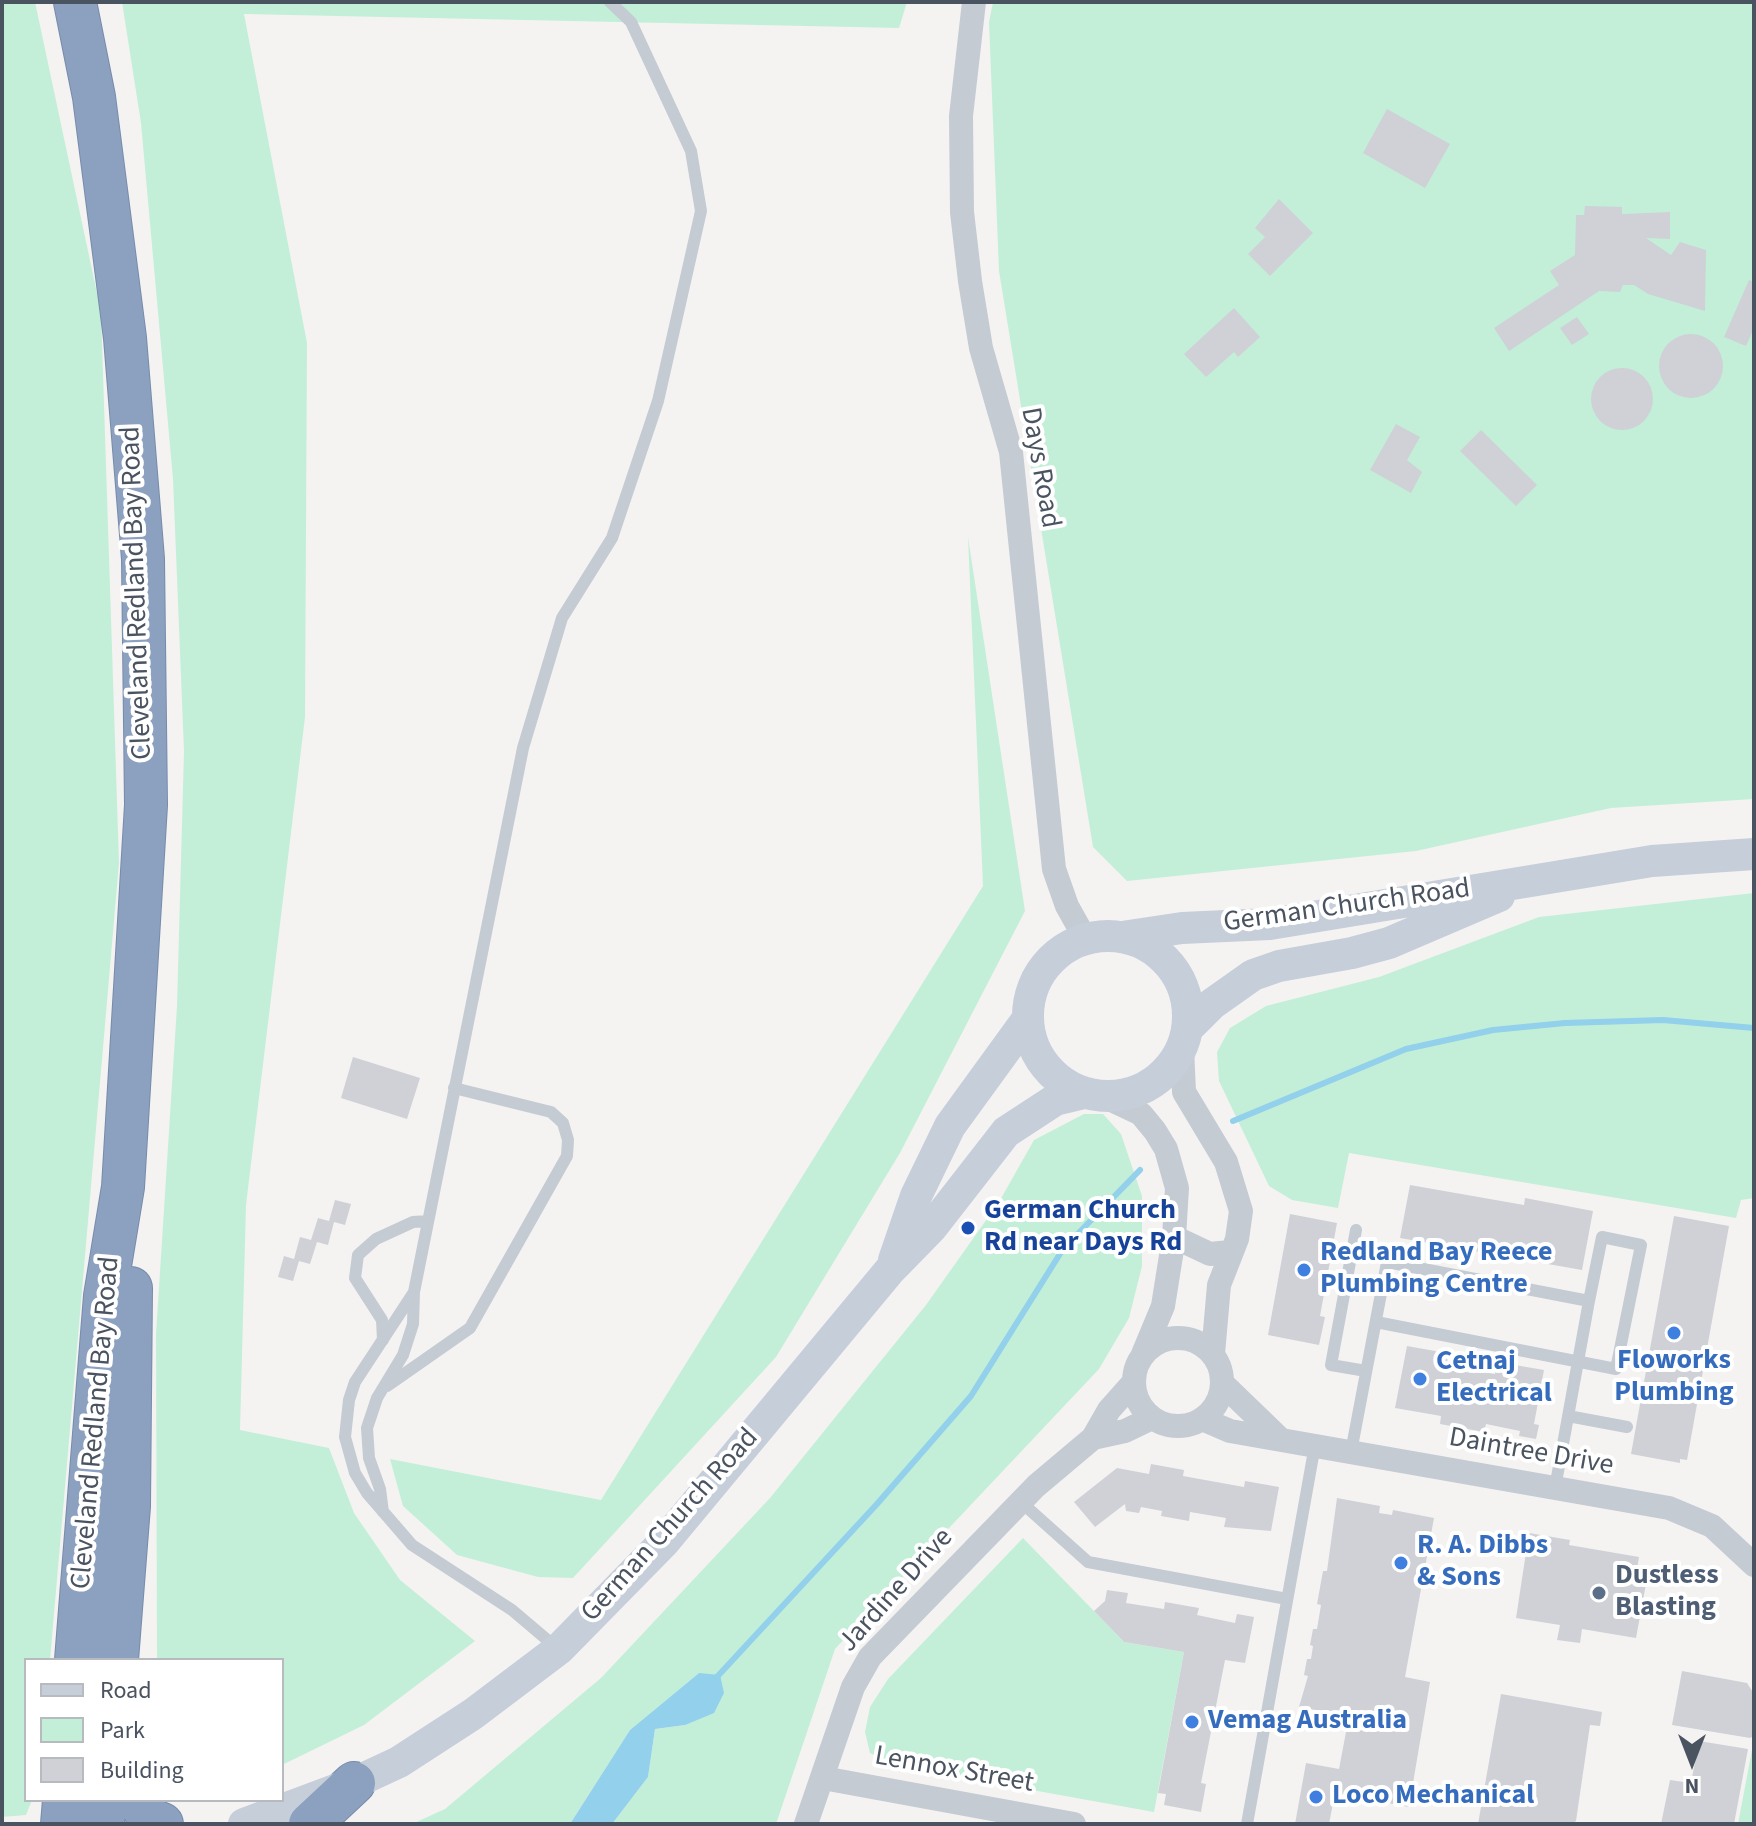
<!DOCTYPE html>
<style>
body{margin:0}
#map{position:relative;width:1756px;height:1826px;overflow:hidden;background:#f4f3f2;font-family:"Source Sans 3",sans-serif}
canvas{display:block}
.frame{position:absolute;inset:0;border:4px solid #4a5360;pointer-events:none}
.legend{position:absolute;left:24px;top:1658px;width:260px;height:144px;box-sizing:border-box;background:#fff;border:2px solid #b7babf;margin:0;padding:10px 14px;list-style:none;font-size:24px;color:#4a5360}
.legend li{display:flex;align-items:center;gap:16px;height:40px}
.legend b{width:40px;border:2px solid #b7babf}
.north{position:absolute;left:1652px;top:1722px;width:80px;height:80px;-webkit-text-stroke:6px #fff;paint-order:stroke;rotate:180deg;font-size:22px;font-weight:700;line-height:32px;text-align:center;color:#4a5360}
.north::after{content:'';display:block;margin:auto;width:28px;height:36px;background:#4a5360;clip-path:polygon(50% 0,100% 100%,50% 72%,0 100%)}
</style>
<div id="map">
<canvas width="1756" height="1826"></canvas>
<div class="frame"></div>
<ul class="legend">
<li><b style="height:10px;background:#c6ceda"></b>Road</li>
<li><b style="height:22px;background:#c3efd8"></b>Park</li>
<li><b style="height:22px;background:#cfd1d6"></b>Building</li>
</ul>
<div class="north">N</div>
</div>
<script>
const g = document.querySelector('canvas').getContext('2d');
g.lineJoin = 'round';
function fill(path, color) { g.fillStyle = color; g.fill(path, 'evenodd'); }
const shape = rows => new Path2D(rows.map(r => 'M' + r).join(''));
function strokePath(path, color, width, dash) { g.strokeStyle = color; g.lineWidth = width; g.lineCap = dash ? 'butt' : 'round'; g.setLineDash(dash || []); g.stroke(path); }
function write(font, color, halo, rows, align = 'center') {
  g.font = font + ' "Source Sans 3",sans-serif'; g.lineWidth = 8; g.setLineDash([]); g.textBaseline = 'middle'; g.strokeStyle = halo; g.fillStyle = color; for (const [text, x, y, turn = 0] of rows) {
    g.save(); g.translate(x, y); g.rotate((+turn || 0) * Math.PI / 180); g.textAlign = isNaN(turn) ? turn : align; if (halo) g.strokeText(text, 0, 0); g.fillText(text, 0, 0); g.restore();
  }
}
fill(shape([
 [2,2,35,2,101,312,119,863,50,1660,26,1660,26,1800,32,1800,26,1815,2,1817],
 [122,2,907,2,899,28,244,14,307,343,305,717,246,1205,240,1430,329,1448,354,1513,400,1580,475,1641,364,1725,282,1765,282,1660,157,1660,156,1334,177,1006,184,751,173,479,141,123],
 [993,2,1754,2,1754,799,1611,808,1416,851,1127,881,1093,847,999,271,989,22],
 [968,537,1025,911,900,1153,776,1357,573,1578,538,1577,457,1555,403,1506,390,1459,601,1500,983,886],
 [1754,893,1754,1198,1741,1200,1736,1218,1349,1153,1338,1208,1292,1200,1269,1186,1219,1081,1217,1052,1230,1028,1266,1006,1379,977,1539,917],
 [1084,1114,1103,1114,1121,1134,1142,1196,1142,1266,1129,1318,1099,1369,835,1649,776,1824,612,1824,648,1777,655,1729,685,1725,699,1673,630,1730,570,1824,412,1824,445,1809,601,1678,770,1498,926,1305,999,1202,1034,1140],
 [1023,1538,1124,1642,1184,1652,1154,1812,893,1765,870,1753,865,1732,870,1707,888,1679],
 [1754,1739,1754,1824,1738,1824]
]), '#c3efd8');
fill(shape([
 [699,1673,720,1675,724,1693,714,1713,685,1725,655,1729,648,1777,612,1824,570,1824,630,1730]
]), '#92d0eb');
strokePath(shape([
 [1233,1121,1406,1049,1493,1030,1565,1023,1663,1020,1754,1028],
 [716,1678,877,1504,971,1396,1063,1249,1140,1170]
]), '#92d0eb', 6);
fill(shape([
 [1387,109,1450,144,1425,188,1363,153],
 [1279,199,1313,233,1270,276,1248,254,1265,237,1255,228],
 [1585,206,1622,207,1622,214,1670,212,1670,239,1646,238,1671,255,1680,242,1706,250,1705,311,1648,294,1634,285,1623,285,1620,292,1599,291,1509,351,1494,328,1559,285,1550,271,1575,255,1576,215,1584,215],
 [1749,280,1754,282,1754,328,1746,346,1724,337],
 [1234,308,1260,337,1238,357,1234,352,1206,377,1184,354],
 [1577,317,1589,334,1572,345,1560,328],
 '1659 366a32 32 0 1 1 64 0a32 32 0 1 1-64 0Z',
 '1591 399a31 31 0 1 1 62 0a31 31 0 1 1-62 0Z',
 [1396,424,1420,437,1407,460,1422,472,1411,493,1370,470],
 [1481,430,1537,485,1516,506,1460,451],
 [353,1057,420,1078,407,1119,341,1098],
 [1410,1185,1524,1205,1525,1198,1593,1211,1582,1270,1400,1238],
 [335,1200,351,1204,345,1225,334,1222,328,1245,317,1242,310,1264,299,1261,293,1281,278,1277,284,1256,294,1259,300,1237,311,1240,318,1218,329,1221],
 [1290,1214,1337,1223,1320,1316,1325,1317,1319,1345,1268,1335],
 [1674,1216,1729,1226,1687,1460,1680,1459,1680,1463,1631,1454],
 [1407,1346,1452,1354,1450,1369,1471,1373,1471,1370,1495,1374,1497,1362,1544,1370,1534,1424,1539,1425,1536,1439,1519,1436,1520,1431,1486,1424,1484,1432,1440,1424,1441,1416,1395,1408],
 [1151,1464,1184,1470,1183,1476,1244,1487,1245,1481,1279,1487,1271,1531,1224,1527,1226,1518,1190,1512,1189,1521,1161,1516,1162,1511,1141,1507,1139,1513,1126,1511,1125,1504,1095,1527,1074,1502,1117,1468,1149,1474],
 [1337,1498,1380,1506,1379,1513,1392,1515,1393,1510,1434,1518,1405,1677,1430,1682,1409,1807,1335,1793,1329,1824,1295,1824,1306,1763,1339,1769,1349,1716,1299,1707,1308,1676,1304,1675,1307,1659,1311,1659,1313,1646,1310,1645,1313,1629,1317,1629,1321,1605,1317,1604,1323,1571,1327,1571],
 [1529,1533,1570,1540,1569,1545,1639,1557,1635,1582,1646,1584,1636,1638,1582,1629,1580,1643,1557,1640,1560,1625,1516,1618],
 [1107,1590,1128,1593,1126,1603,1164,1609,1165,1602,1199,1608,1197,1615,1235,1623,1237,1614,1254,1617,1245,1663,1225,1660,1201,1783,1206,1784,1201,1812,1164,1805,1166,1794,1158,1793,1184,1652,1124,1642,1094,1611,1105,1601],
 [1682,1671,1747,1683,1754,1694,1754,1736,1750,1738,1672,1725],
 [1501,1694,1602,1712,1600,1726,1590,1725,1576,1821,1571,1824,1478,1824],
 [1699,1741,1748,1749,1734,1824,1661,1824,1670,1780,1691,1783]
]), '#cfd1d6');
const highway = shape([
 [75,2,94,97,125,338,143,559,146,805,123,1187,105,1296,76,1660],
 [117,1660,129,1506,131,1288],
 [137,1800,152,1820,162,1824],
 [62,1824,64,1800],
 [103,1824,105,1800],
 [310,1824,354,1783]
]);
strokePath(highway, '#778bab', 44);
strokePath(shape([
 [1356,1230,1331,1365,1366,1371],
 [1346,1281,1382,1288],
 [414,1292,355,1382,349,1400,345,1437,355,1473,367,1493,412,1545,512,1610,558,1649],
 [1376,1322,1616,1369,1641,1245,1602,1237,1589,1301],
 [383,1340,382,1320,355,1278,358,1255,376,1239,413,1222,428,1221],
 [387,1386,470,1328,567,1156,568,1140,563,1123,551,1112,454,1088],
 [1568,1416,1627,1427],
 [1351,1452,1387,1262,1589,1301,1555,1488],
 [1021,1502,1088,1562,1287,1599],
 [383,1512,380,1489,369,1458,367,1428,377,1398,403,1355,413,1324,414,1292,523,748,562,618,612,538,658,401,701,211,691,151,631,22,610,2],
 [1247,1824,1315,1445]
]), '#c4cbd3', 12);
strokePath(shape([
 [974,2,961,116,962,212,970,281,981,348,1011,452,1054,869,1067,906,1086,940],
 [1182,1048,1184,1092,1226,1162,1241,1211,1237,1239,1219,1285,1213,1354],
 [1103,1096,1141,1114,1155,1131,1166,1149,1177,1188,1174,1237,1163,1306,1143,1354],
 [1174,1237,1210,1254,1230,1252],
 '1134 1382a44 44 0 1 1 88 0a44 44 0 1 1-88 0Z',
 [1223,1384,1280,1439],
 [1202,1419,1230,1431,1669,1508,1712,1526,1754,1565],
 [1093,1438,1125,1431,1152,1418],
 [823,1778,1074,1824],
 [806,1824,853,1687,870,1657,1036,1486,1093,1438,1109,1410,1133,1383]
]), '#c4cbd3', 24);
strokePath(shape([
 '1028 1016a80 80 0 1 1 160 0a80 80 0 1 1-160 0Z',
 [1122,937,1182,928,1270,924,1652,861,1754,854],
 [1187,1029,1212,1004,1253,975,1279,966,1352,953,1389,943,1499,896],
 [894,1260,916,1196,950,1126,1027,1020],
 [244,1824,354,1783,399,1762,473,1714,559,1649,664,1542,890,1270,932,1227,1006,1132,1055,1100,1084,1093]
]), '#c6ceda', 32);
strokePath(highway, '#8ca0bf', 42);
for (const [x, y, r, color] of [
 [968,1228,8,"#1a4fb4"],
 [1304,1270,8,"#3f7fe0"],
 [1674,1333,8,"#3f7fe0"],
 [1420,1379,8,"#3f7fe0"],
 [1401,1563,8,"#3f7fe0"],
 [1599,1593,8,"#5c6f8a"],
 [1192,1722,8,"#3f7fe0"],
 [1316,1797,8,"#3f7fe0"]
]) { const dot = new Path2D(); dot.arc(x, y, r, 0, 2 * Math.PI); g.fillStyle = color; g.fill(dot); strokePath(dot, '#fff', 3); }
write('28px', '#4a5360', '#fff', [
 ["Days Road",1039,468,80],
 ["Cleveland Redland Bay Road",138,593,-92],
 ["German Church Road",1347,907,-8],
 ["Cleveland Redland Bay Road",97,1423,-85],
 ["Daintree Drive",1531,1453,10],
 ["German Church Road",671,1526,-48],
 ["Jardine Drive",897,1591,-48],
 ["Lennox Street",954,1771,10]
]);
write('bold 28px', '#164399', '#fff', [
 ["German Church",984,1212],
 ["Rd near Days Rd",984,1244]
], 'left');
write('bold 28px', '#366cbe', '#fff', [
 ["Redland Bay Reece",1320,1254],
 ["Plumbing Centre",1320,1286],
 ["Floworks",1674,1362,"center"],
 ["Plumbing",1674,1394,"center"],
 ["Cetnaj",1436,1363],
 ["Electrical",1436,1395],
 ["R. A. Dibbs",1417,1547],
 ["& Sons",1417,1579],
 ["Vemag Australia",1208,1722],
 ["Loco Mechanical",1332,1797]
], 'left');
write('bold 28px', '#4e5e75', '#fff', [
 ["Dustless",1615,1577],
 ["Blasting",1615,1609]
], 'left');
</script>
